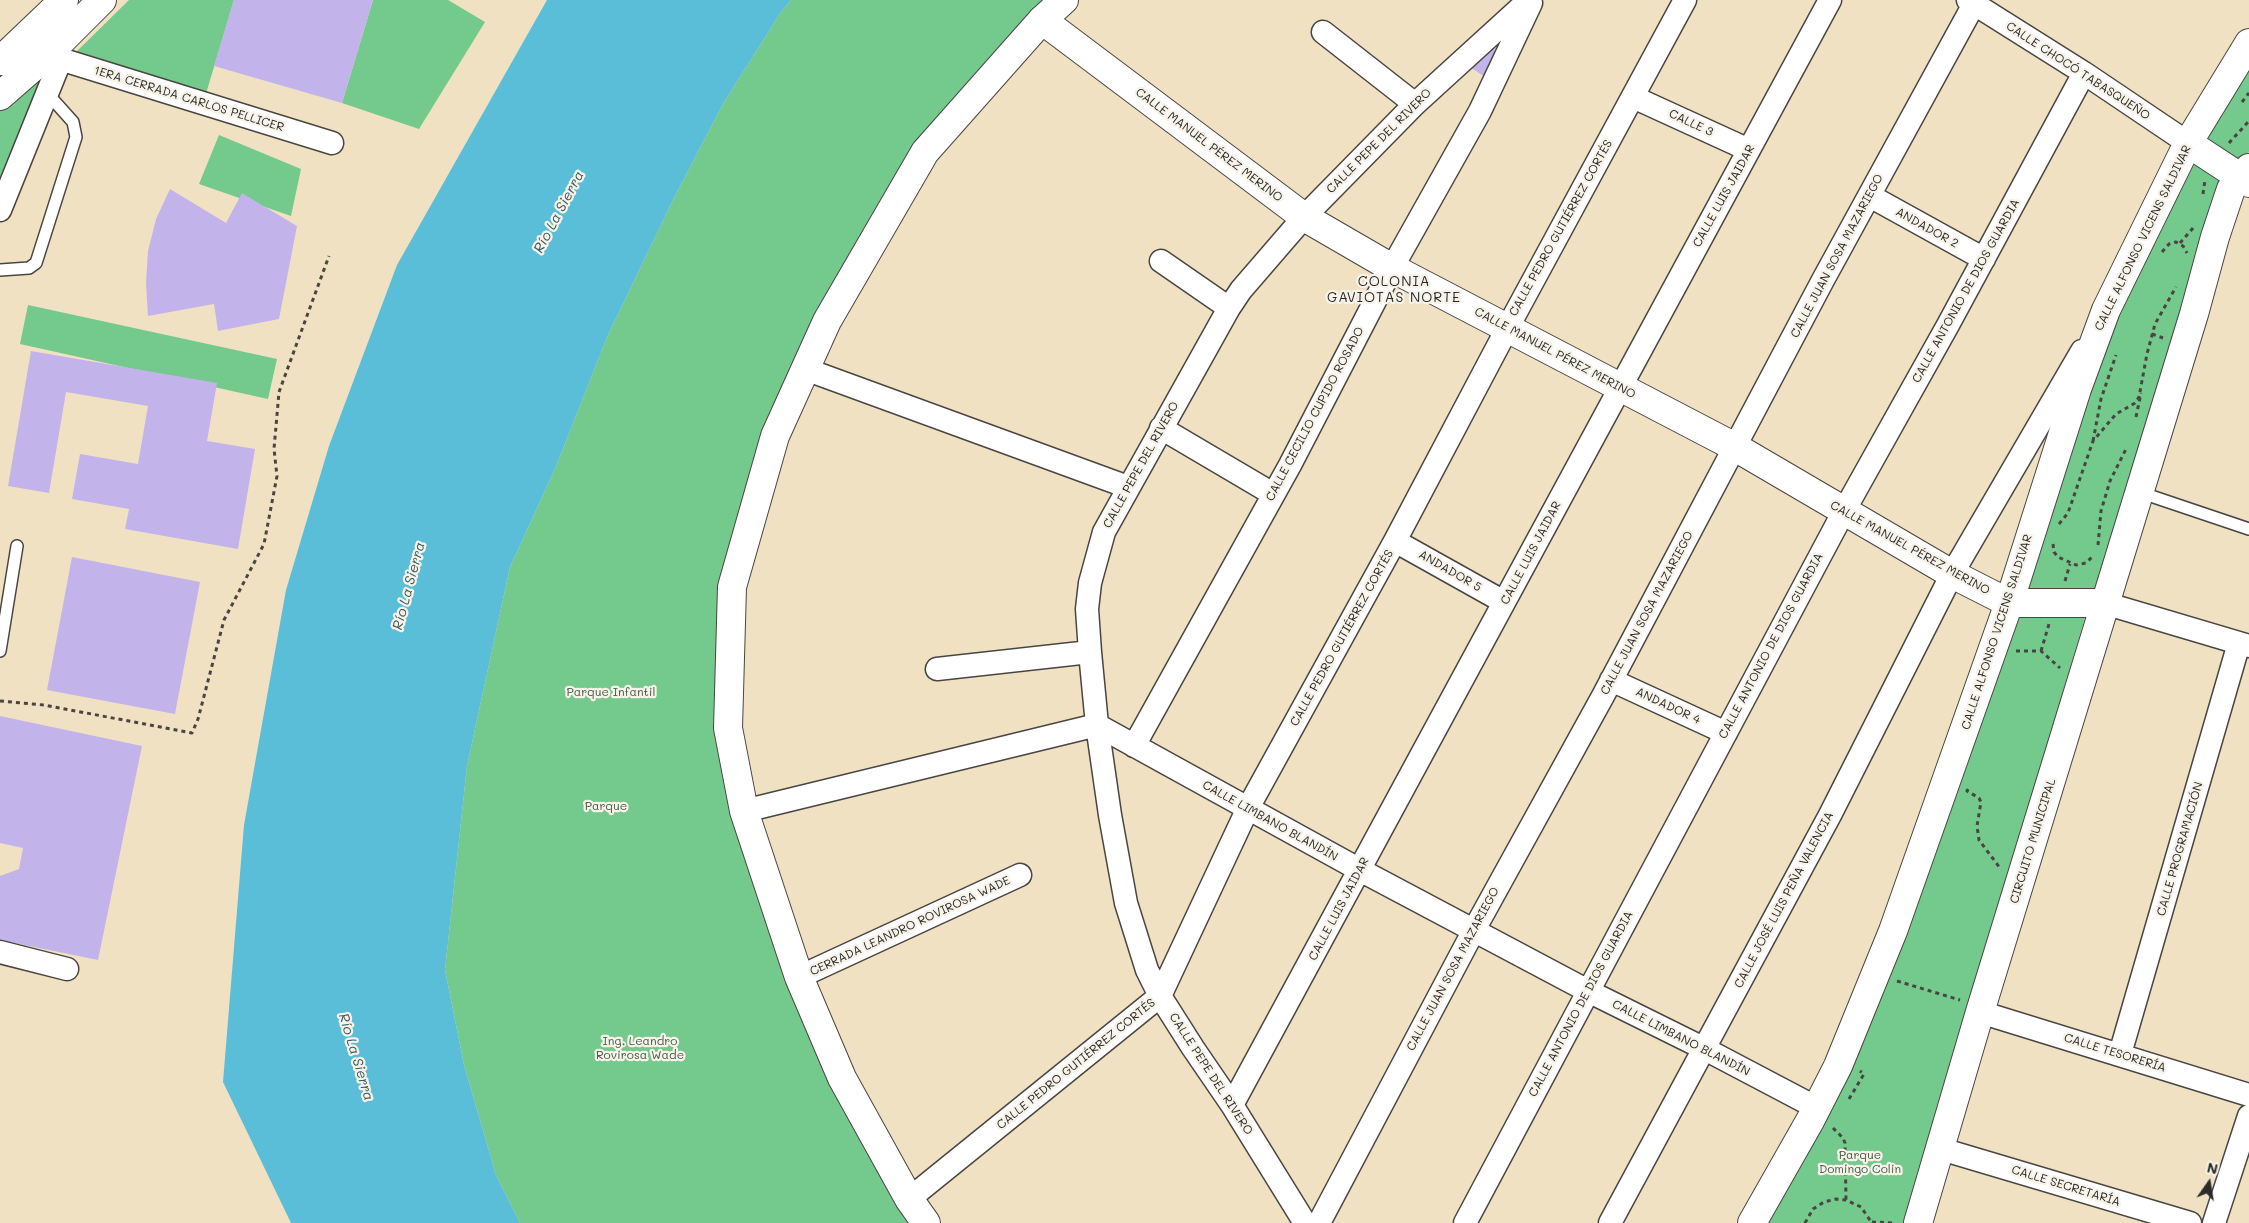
<!DOCTYPE html>
<meta charset="utf-8">
<style>
body{margin:0}
#map{position:relative;width:2249px;height:1223px;overflow:hidden;background:#f0e1c3;font-family:Mali,sans-serif}
canvas{display:block}
.north{position:absolute;left:2184px;top:1158px;width:50px;height:50px;-webkit-text-stroke:4px #f7f3e8;paint-order:stroke;rotate:13deg;font-size:14px;font-weight:700;line-height:20px;text-align:center;color:#2b2b2b}
.north::after{content:'';display:block;margin:auto;width:18px;height:22px;background:#2b2b2b;clip-path:polygon(50% 0,100% 100%,50% 72%,0 100%)}
</style>
<div id="map">
<canvas width="2249" height="1223"></canvas>
<div class="north">N</div>
</div>
<script>
const g = document.querySelector('canvas').getContext('2d');
g.lineJoin = 'round';
function fill(path, color) { g.fillStyle = color; g.fill(path, 'evenodd'); }
const shape = rows => new Path2D(rows.map(r => 'M' + r).join(''));
function strokePath(path, color, width, dash) { g.strokeStyle = color; g.lineWidth = width; g.lineCap = dash ? 'butt' : 'round'; g.setLineDash(dash || []); g.stroke(path); }
function write(font, color, halo, rows, align = 'center') {
  g.font = font + ' Mali,sans-serif'; g.lineWidth = 4.5; g.setLineDash([]); g.textBaseline = 'middle'; g.strokeStyle = halo; g.fillStyle = color; for (const [text, x, y, turn = 0] of rows) {
    g.save(); g.translate(x, y); g.rotate((+turn || 0) * Math.PI / 180); g.textAlign = isNaN(turn) ? turn : align; if (halo) g.strokeText(text, 0, 0); g.fillText(text, 0, 0); g.restore();
  }
}
fill(shape([
 [129,0,234,0,205,97,71,57],
 [373,0,448,0,485,22,419,129,342,103],
 [791,0,1064,0,925,152,805,369,732,587,728,728,799,977,926,1223,520,1223,496,1175,464,1065,445,970,467,766,510,567,555,469,608,335,674,198,723,104,781,12],
 [2249,56,2249,152,2236,164,2200,140],
 [61,59,0,210,0,96],
 [219,135,301,169,291,216,199,184],
 [2191,156,2225,180,2103,600,2019,597,2129,282],
 [28,305,277,359,268,399,20,344],
 [2087,611,1904,1223,1758,1223,2016,615]
]), '#74c98d');
fill(shape([
 [547,0,791,0,781,12,723,104,674,198,608,335,555,469,510,567,467,766,445,970,464,1065,496,1175,520,1223,291,1223,223,1082,244,825,286,590,329,446,397,265]
]), '#5abed8');
fill(shape([
 [234,0,373,0,342,103,214,66],
 [1490,47,1499,53,1485,77,1470,67],
 [170,189,226,223,242,193,297,226,279,319,218,331,214,304,148,316,146,283,148,251,156,219],
 [31,351,217,383,207,441,255,449,238,549,125,529,129,509,72,499,80,454,138,464,148,406,66,392,49,493,8,486],
 [72,557,200,582,175,714,47,690],
 [0,716,142,746,98,960,0,940,0,876,19,869,23,848,0,843]
]), '#c2b4ea');
const service = shape([
 [0,270,29,268,36,263,76,137,73,122,47,93],
 [2139,492,2249,529],
 [0,651,17,546]
]);
const minor = shape([
 [1968,0,2084,73,2188,143],
 [1323,32,1415,104],
 [34,51,332,143],
 [1633,97,1749,150],
 [1870,196,1984,259],
 [0,210,61,59],
 [1161,261,1229,308],
 [805,369,1128,487],
 [1161,428,1273,494],
 [1395,541,1504,602],
 [2104,603,2249,646],
 [937,669,1090,652],
 [1611,680,1726,733],
 [1134,746,1290,465,1392,268,1480,111,1531,3],
 [744,811,1097,725,1360,870,1588,991,1703,1048,1817,1108],
 [0,952,67,969],
 [799,977,1020,875],
 [1980,1012,2249,1095],
 [2120,1054,2239,643],
 [1232,1105,1830,0],
 [1941,1149,2190,1223],
 [909,1199,1160,996,1248,808,1395,541,1508,327,1685,0],
 [1305,1223,1232,1105,1193,1048,1160,996,1147,970,1126,903,1110,815,1097,725,1090,652,1087,609,1090,583,1104,532,1229,308,1241,290,1304,217,1415,104,1529,0],
 [1319,1223,1474,930,1603,696,1823,280,1974,4],
 [1465,1223,1844,511,1948,325,2084,73],
 [1610,1223,1830,815,1952,574,2082,351],
 [2214,1223,2249,1116]
]);
const tertiary = shape([
 [1042,20,1304,217,1392,268,1735,447,1952,574,2009,603,2104,603],
 [2188,143,2249,183]
]);
const secondary = shape([
 [0,61,64,0],
 [0,96,47,55,102,0],
 [926,1223,909,1199,842,1078,799,977,744,811,728,728,732,587,775,436,827,321,925,152,1042,20,1064,0],
 [1752,1223,1811,1119,1838,1066,1893,931,2009,603,2077,389,2106,310,2188,143,2249,43],
 [1918,1223,1980,1012,2194,314,2215,237,2231,189,2249,168]
]);
strokePath(service, '#494642', 14);
strokePath(minor, '#494642', 25);
strokePath(tertiary, '#494642', 30);
strokePath(secondary, '#494642', 30);
strokePath(shape([
 [2242,102,2249,93],
 [2229,143,2249,121],
 [2203,194,2205,180],
 [2180,243,2193,228],
 [2162,252,2169,244,2176,242,2183,246,2187,253],
 [2152,334,2163,338],
 [2136,417,2141,393],
 [2093,441,2101,399,2116,355],
 [2059,524,2068,513,2093,441,2116,414,2135,403,2139,397,2147,354,2155,324,2176,287],
 [2053,544,2054,552,2058,557,2076,565,2086,563,2094,555],
 [2098,545,2101,511,2110,481,2127,447],
 [2065,581,2070,564],
 [2016,651,2041,651,2060,668],
 [2041,651,2049,624],
 [0,701,44,705,192,733,198,719,224,620,264,544,277,476,274,449,279,392,329,256],
 [1968,789,1967,791,1979,798,1981,802,1977,826,1979,840,2000,868],
 [1897,981,1960,1000],
 [1849,1099,1864,1074,1860,1071],
 [1833,1128,1843,1138,1845,1143,1846,1200],
 [1872,1222,1894,1223],
 [1805,1223,1813,1209,1824,1202,1836,1199,1846,1200,1861,1207,1872,1223]
]), '#494642', 3, [4, 4]);
strokePath(service, '#fff', 11);
strokePath(minor, '#fff', 22);
strokePath(tertiary, '#fff', 28);
strokePath(secondary, '#fff', 28);
write('12px', '#2b2b2b', '#f7f3e8', [
 ["CALLE CHOCÓ TABASQUEÑO",2078,71,33],
 ["1ERA CERRADA CARLOS PELLICER",189,99,17],
 ["CALLE 3",1691,123,25],
 ["CALLE PEPE DEL RIVERO",1379,141,-45],
 ["CALLE MANUEL PÉREZ MERINO",1209,145,37],
 ["CALLE LUIS JAIDAR",1724,196,-61],
 ["CALLE PEDRO GUTIÉRREZ CORTÉS",1561,228,-61],
 ["ANDADOR 2",1927,228,29],
 ["CALLE ALFONSO VICENS SALDIVAR",2143,238,-64],
 ["CALLE JUAN SOSA MAZARIEGO",1837,256,-62],
 ["CALLE ANTONIO DE DIOS GUARDIA",1966,291,-61],
 ["CALLE MANUEL PÉREZ MERINO",1555,353,28],
 ["CALLE CECILIO CUPIDO ROSADO",1315,414,-62],
 ["CALLE PEPE DEL RIVERO",1141,465,-61],
 ["CALLE MANUEL PÉREZ MERINO",1910,548,29],
 ["CALLE LUIS JAIDAR",1531,553,-62],
 ["ANDADOR 5",1450,571,30],
 ["CALLE JUAN SOSA MAZARIEGO",1647,613,-62],
 ["CALLE ALFONSO VICENS SALDIVAR",1997,632,-72],
 ["CALLE PEDRO GUTIÉRREZ CORTÉS",1342,638,-61],
 ["CALLE ANTONIO DE DIOS GUARDIA",1771,646,-62],
 ["ANDADOR 4",1668,706,25],
 ["CALLE LIMBANO BLANDÍN",1270,821,29],
 ["CIRCUITO MUNICIPAL",2033,841,-73],
 ["CALLE PROGRAMACIÓN",2180,849,-74],
 ["CALLE JOSÉ LUIS PEÑA VALENCIA",1784,900,-62],
 ["CALLE LUIS JAIDAR",1339,909,-62],
 ["CERRADA LEANDRO ROVIROSA WADE",910,926,-25],
 ["CALLE JUAN SOSA MAZARIEGO",1453,969,-62],
 ["CALLE ANTONIO DE DIOS GUARDIA",1581,1004,-62],
 ["CALLE LIMBANO BLANDÍN",1681,1038,27],
 ["CALLE TESORERÍA",2115,1053,17],
 ["CALLE PEDRO GUTIÉRREZ CORTÉS",1076,1064,-39],
 ["CALLE PEPE DEL RIVERO",1211,1074,57],
 ["CALLE SECRETARÍA",2066,1186,17]
]);
write('12px', '#415a48', '#f7f3e8', [
 ["Parque Infantil",611,692],
 ["Parque",606,806],
 ["Ing. Leandro",640,1041],
 ["Rovirosa Wade",640,1055],
 ["Parque",1860,1155],
 ["Domingo Colin",1860,1169]
]);
write('italic 14px', '#39575f', '#f7f3e8', [
 ["Río La Sierra",559,212,-62],
 ["Río La Sierra",409,586,-75],
 ["Río La Sierra",356,1057,73]
]);
g.letterSpacing = '1px';
write('14px', '#2b2b2b', '#f7f3e8', [
 ["COLONIA",1394,282],
 ["GAVIOTAS NORTE",1394,298]
]);
g.letterSpacing = '0px';
</script>
